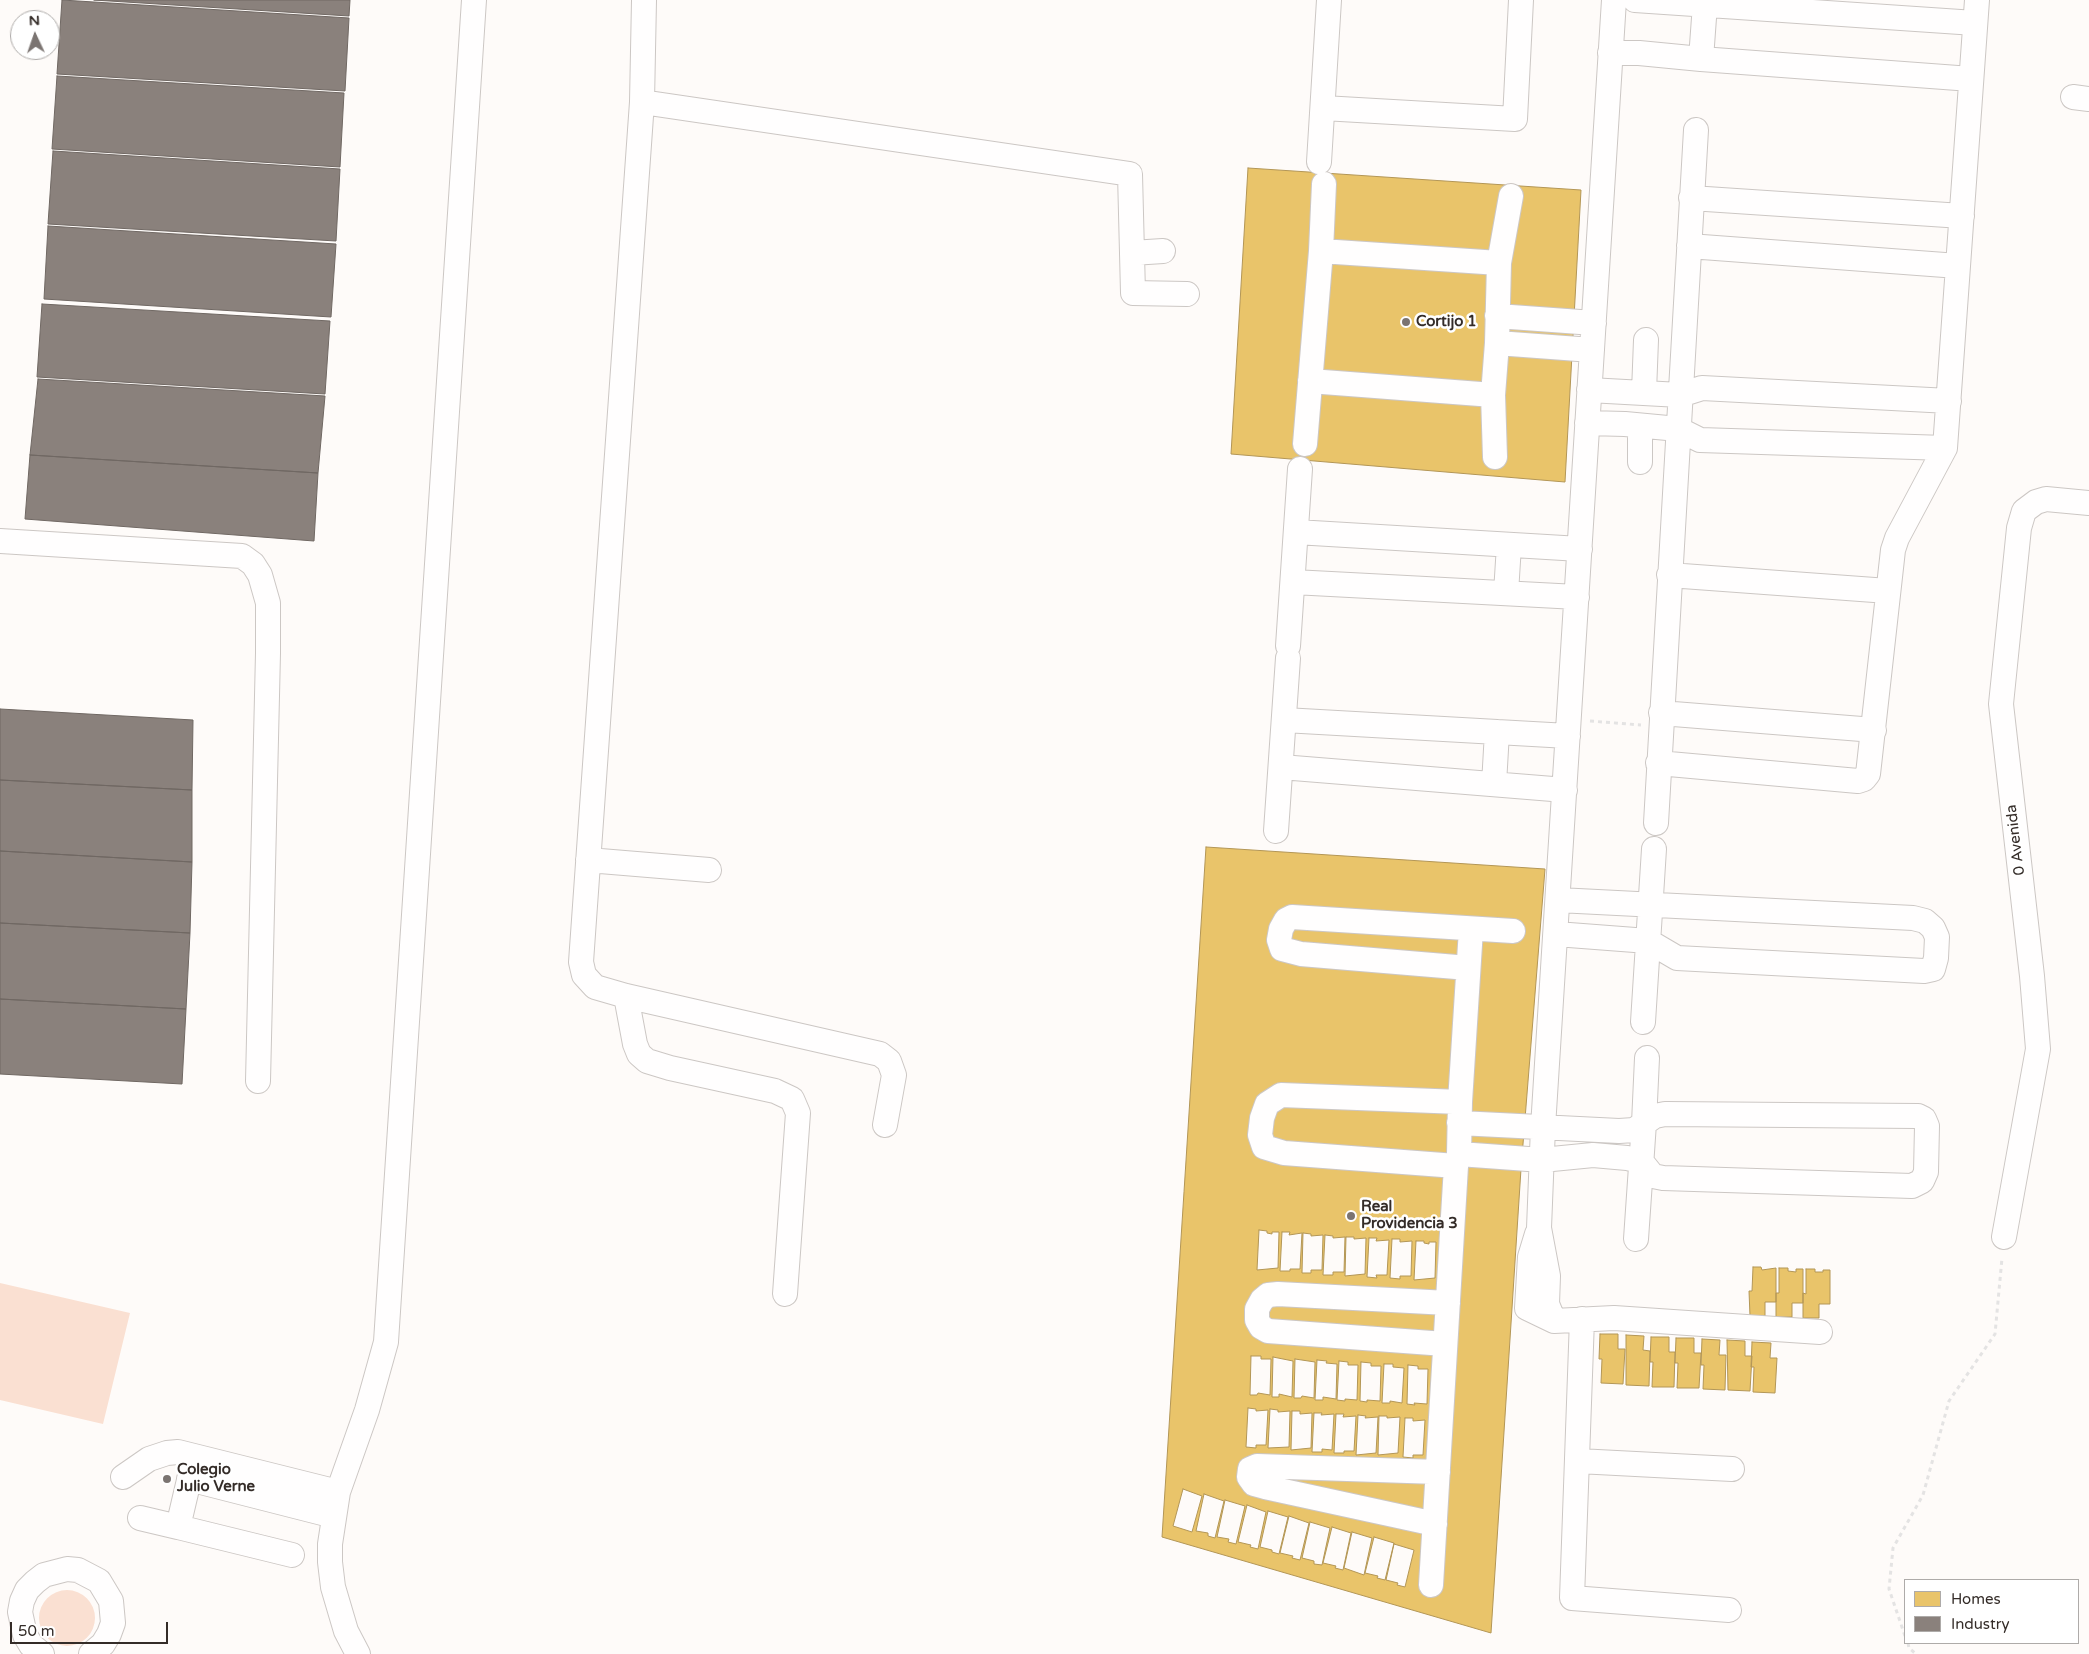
<!DOCTYPE html>
<style>
body{margin:0}
#map{position:relative;width:2089px;height:1654px;overflow:hidden;background:#fefbf9;font-family:"Varela Round",sans-serif}
canvas{display:block}
.legend{position:absolute;left:1904px;top:1579px;width:175px;height:65px;box-sizing:border-box;background:#fff;border:1px solid #aeaba9;margin:0;padding:6px 9px;list-style:none;font-size:15px;color:#342c28}
.legend li{display:flex;align-items:center;gap:10px;height:25px}
.legend b{width:25px;border:1px solid #aeaba9}
.north{position:absolute;left:10px;top:10px;width:50px;height:50px;box-sizing:border-box;background:#fff;border:1px solid #aeaba9;border-radius:50%;rotate:357deg;font-size:14px;font-weight:700;line-height:20px;text-align:center;color:#342c28}
.north::after{content:'';display:block;margin:auto;width:18px;height:22px;background:#7b7471;clip-path:polygon(50% 0,100% 100%,50% 72%,0 100%)}
.scale{position:absolute;left:10px;top:1622px;width:158px;height:22px;box-sizing:border-box;border:2px solid #342c28;border-top:0;padding-left:6px;font-size:15px;line-height:18px;white-space:nowrap;color:#342c28;-webkit-text-stroke:4px #fff;paint-order:stroke}
</style>
<div id="map">
<canvas width="2089" height="1654"></canvas>
<ul class="legend">
<li><b style="height:14px;background:#e9c46a"></b>Homes</li>
<li><b style="height:14px;background:#8a817c"></b>Industry</li>
</ul>
<div class="north">N</div>
<div class="scale">50 m</div>
</div>
<script>
const g = document.querySelector('canvas').getContext('2d');
g.lineJoin = 'round';
function fill(path, color) { g.fillStyle = color; g.fill(path, 'evenodd'); }
const shape = rows => new Path2D(rows.map(r => 'M' + r).join(''));
function strokePath(path, color, width, dash) { g.strokeStyle = color; g.lineWidth = width; g.lineCap = dash ? 'butt' : 'round'; g.setLineDash(dash || []); g.stroke(path); }
function write(font, color, halo, rows, align = 'center') {
  g.font = font + ' "Varela Round",sans-serif'; g.lineWidth = 5; g.setLineDash([]); g.textBaseline = 'middle'; g.strokeStyle = halo; g.fillStyle = color; for (const [text, x, y, turn = 0] of rows) {
    g.save(); g.translate(x, y); g.rotate((+turn || 0) * Math.PI / 180); g.textAlign = isNaN(turn) ? turn : align; if (halo) g.strokeText(text, 0, 0); g.fillText(text, 0, 0); g.restore();
  }
}
fill(shape([
 [0,1283,130,1313,103,1424,0,1400],
 '39 1618a28 28 0 1 1 56 0a28 28 0 1 1-56 0Z'
]), '#fae0d2');
const homes = shape([
 [1248,168,1581,190,1565,482,1231,454,1248,168],
 [1206,847,1545,869,1521,1169,1491,1633,1162,1537,1206,847],
 [1259,1230,1267,1231,1267,1233,1272,1234,1272,1232,1279,1232,1278,1268,1257,1270,1259,1230],
 [1282,1232,1290,1232,1289,1235,1302,1233,1300,1269,1290,1269,1290,1271,1280,1271,1282,1232],
 [1303,1233,1311,1234,1311,1236,1323,1235,1322,1270,1311,1270,1311,1273,1302,1273,1303,1233],
 [1325,1235,1333,1236,1333,1238,1345,1237,1344,1272,1333,1272,1333,1275,1323,1275,1325,1235],
 [1346,1237,1354,1237,1354,1239,1366,1238,1365,1274,1345,1276,1346,1237],
 [1369,1238,1377,1238,1376,1241,1389,1240,1387,1275,1376,1275,1377,1278,1367,1277,1369,1238],
 [1392,1239,1400,1239,1400,1242,1412,1241,1411,1276,1400,1276,1400,1279,1390,1278,1392,1239],
 [1416,1241,1424,1241,1424,1243,1429,1244,1429,1242,1436,1242,1435,1278,1414,1280,1416,1241],
 [1753,1267,1761,1267,1762,1270,1776,1268,1776,1302,1765,1302,1765,1316,1750,1316,1749,1291,1752,1291,1753,1267],
 [1779,1268,1788,1268,1788,1271,1796,1272,1796,1269,1803,1269,1803,1303,1792,1303,1792,1317,1776,1317,1776,1293,1779,1293,1779,1268],
 [1806,1269,1815,1269,1815,1272,1823,1272,1823,1270,1830,1270,1830,1304,1819,1304,1819,1318,1803,1318,1803,1293,1806,1294,1806,1269],
 [1600,1334,1618,1334,1618,1349,1625,1349,1623,1384,1601,1383,1602,1359,1599,1359,1600,1334],
 [1626,1335,1644,1336,1643,1350,1650,1351,1649,1386,1626,1385,1626,1335],
 [1651,1337,1669,1337,1669,1352,1675,1352,1674,1387,1652,1387,1653,1362,1650,1362,1651,1337],
 [1676,1338,1694,1338,1694,1353,1701,1353,1699,1388,1677,1388,1678,1363,1675,1363,1676,1338],
 [1702,1339,1720,1340,1719,1355,1726,1355,1725,1390,1703,1389,1704,1365,1701,1365,1702,1339],
 [1727,1340,1745,1341,1745,1356,1752,1356,1750,1391,1728,1390,1727,1340],
 [1752,1342,1771,1343,1770,1358,1777,1358,1775,1393,1753,1392,1754,1367,1751,1367,1752,1342],
 [1251,1356,1261,1356,1261,1359,1271,1359,1270,1395,1258,1393,1257,1395,1250,1395,1251,1356],
 [1273,1357,1293,1361,1292,1397,1279,1394,1279,1397,1272,1397,1273,1357],
 [1295,1359,1315,1362,1314,1398,1302,1396,1301,1398,1294,1398,1295,1359],
 [1317,1360,1327,1361,1326,1363,1337,1364,1336,1399,1323,1397,1323,1400,1315,1400,1317,1360],
 [1339,1361,1348,1362,1348,1365,1358,1365,1357,1400,1345,1399,1345,1401,1337,1400,1339,1361],
 [1361,1362,1371,1363,1371,1366,1381,1366,1380,1401,1367,1400,1367,1402,1360,1401,1361,1362],
 [1384,1364,1393,1364,1393,1367,1404,1368,1402,1403,1390,1401,1390,1403,1382,1403,1384,1364],
 [1408,1365,1418,1366,1418,1369,1428,1369,1427,1404,1414,1403,1415,1405,1407,1404,1408,1365],
 [1248,1408,1256,1409,1256,1411,1268,1410,1266,1445,1256,1445,1256,1448,1246,1447,1248,1408],
 [1270,1409,1278,1410,1278,1412,1290,1411,1289,1447,1268,1448,1270,1409],
 [1292,1411,1300,1411,1300,1414,1312,1413,1311,1448,1291,1450,1292,1411],
 [1314,1413,1322,1413,1321,1415,1334,1414,1332,1450,1322,1449,1322,1452,1312,1452,1314,1413],
 [1336,1414,1344,1414,1343,1417,1356,1416,1354,1451,1344,1451,1344,1453,1334,1453,1336,1414],
 [1358,1415,1366,1416,1365,1418,1378,1417,1376,1453,1356,1455,1358,1415],
 [1379,1416,1387,1416,1387,1418,1400,1417,1398,1453,1378,1455,1379,1416],
 [1405,1418,1413,1418,1413,1421,1425,1420,1423,1455,1413,1455,1413,1458,1403,1457,1405,1418],
 [1183,1489,1202,1496,1192,1532,1173,1526,1183,1489],
 [1204,1494,1224,1501,1215,1538,1208,1536,1208,1533,1196,1531,1204,1494],
 [1225,1500,1245,1506,1236,1544,1228,1542,1229,1539,1217,1537,1225,1500],
 [1247,1505,1266,1512,1258,1549,1250,1547,1251,1545,1238,1542,1247,1505],
 [1268,1511,1288,1517,1279,1554,1272,1552,1272,1550,1260,1547,1268,1511],
 [1289,1516,1309,1523,1300,1560,1292,1558,1293,1556,1280,1553,1289,1516],
 [1310,1522,1330,1528,1322,1565,1314,1564,1314,1561,1302,1558,1310,1522],
 [1332,1527,1351,1533,1343,1570,1335,1568,1336,1566,1323,1563,1332,1527],
 [1352,1532,1372,1538,1364,1575,1344,1568,1352,1532],
 [1374,1537,1394,1543,1385,1580,1377,1578,1378,1576,1365,1573,1374,1537],
 [1394,1544,1414,1550,1405,1587,1397,1585,1398,1583,1386,1580,1394,1544]
]);
fill(homes, '#e9c46a');
strokePath(homes, '#b39656', 1);
const industry = shape([
 [62,0,349,18,345,91,57,74,62,0],
 [94,0,350,0,349,16,94,0],
 [57,76,344,93,340,167,52,149,57,76],
 [53,151,340,169,336,241,48,224,53,151],
 [48,226,336,244,331,317,44,299,48,226],
 [42,304,330,321,325,394,37,377,42,304],
 [38,379,325,396,318,473,30,455,38,379],
 [30,455,318,473,314,541,25,519,30,455],
 [0,709,193,720,192,790,0,780,0,709],
 [0,780,192,790,192,862,0,851,0,780],
 [0,851,192,862,190,933,0,923,0,851],
 [0,923,190,933,186,1009,0,999,0,923],
 [0,999,186,1009,182,1084,0,1074,0,999]
]);
fill(industry, '#8a817c');
strokePath(industry, '#706863', 1);
const minor = shape([
 [644,0,642,102,581,962,584,975,595,987,626,996,880,1054,889,1061,894,1075,885,1125],
 [1635,0,1975,23],
 [1610,53,1639,53,1701,59,1971,79],
 [1701,59,1705,4],
 [2073,97,2089,99],
 [642,102,1130,174,1133,293,1187,294],
 [1323,108,1515,119,1521,0],
 [1319,162,1329,0],
 [1691,198,1962,216],
 [1689,246,1958,266],
 [1321,251,1499,263],
 [1132,253,1163,251],
 [1497,316,1594,323],
 [1497,343,1592,350],
 [1310,381,1493,395],
 [1589,390,1680,395,1702,388,1949,401],
 [1644,392,1646,340],
 [1587,423,1625,424,1678,429,1700,440,1945,448],
 [1305,444,1321,251,1324,184],
 [1495,457,1493,395,1497,343,1499,263,1511,196],
 [1640,462,1640,426],
 [1296,532,1580,549],
 [0,541,242,556,253,564,260,575,268,603,268,653,258,1081],
 [1669,575,1888,591],
 [1293,582,1577,597],
 [1506,593,1509,545],
 [1288,646,1300,469],
 [1661,713,1874,730],
 [1284,720,1568,736],
 [1658,763,1858,781,1864,779,1868,774,1893,550,1897,538,1945,448,1977,0],
 [1281,767,1565,790],
 [1494,784,1497,732],
 [1656,823,1696,130],
 [1276,831,1288,658],
 [588,860,709,870],
 [1556,934,1648,941,1677,958,1924,971,1933,969,1936,958,1937,937,1933,928,1925,921,1913,918,1558,900],
 [1468,968,1301,954,1282,949,1279,940,1281,929,1286,920,1292,917,1513,931],
 [626,996,635,1044,639,1054,647,1061,670,1068,775,1091,792,1099,798,1113,785,1294],
 [1643,1022,1654,849],
 [1459,1154,1542,1160,1593,1155,1627,1158,1641,1161,1653,1176,1663,1178,1912,1186,1922,1181,1926,1172,1927,1126,1924,1119,1918,1116,1665,1114,1655,1116,1634,1130,1619,1131,1459,1123],
 [1456,1166,1284,1153,1264,1147,1260,1135,1262,1118,1267,1104,1281,1095,1460,1102],
 [1537,1234,1530,1257,1527,1308,1554,1321,1614,1318,1820,1332],
 [2004,1237,2038,1049,2032,976,2001,704,2019,528,2024,511,2036,502,2046,499,2089,503],
 [1636,1239,1644,1123,1647,1058],
 [1582,1319,1572,1598,1729,1610],
 [1554,1321,1547,1304,1548,1276,1539,1228,1543,1127,1614,0],
 [1445,1344,1268,1331,1261,1327,1257,1320,1257,1309,1262,1300,1268,1295,1278,1294,1448,1303],
 [1578,1461,1732,1469],
 [123,1477,149,1459,167,1453,178,1452,338,1492],
 [189,1479,334,1516],
 [140,1518,178,1527,193,1463],
 [1435,1524,1265,1487,1254,1484,1249,1477,1250,1469,1257,1466,1438,1472],
 [178,1527,292,1555],
 [1431,1585,1456,1166,1459,1154,1460,1102,1471,929],
 [42,1654,31,1645,25,1635,20,1612,22,1601,27,1590,35,1582,44,1575,67,1569,78,1570,99,1581,111,1601,113,1623,109,1634,103,1644,91,1654],
 [358,1654,346,1631,333,1587,330,1562,330,1544,338,1492,367,1410,386,1342,474,0]
]);
strokePath(minor, '#ccc7c4', 26);
strokePath(shape([
 [1590,721,1641,725],
 [1905,1636,1889,1589,1893,1548,1923,1495,1949,1401,1995,1334,2002,1258],
 [1908,1643,1909,1648,1916,1654]
]), '#e4e3e3', 3, [4, 4]);
strokePath(minor, '#fffefe', 24);
for (const [x, y, r, color] of [
 [1406,322,5,"#7b7471"],
 [1351,1216,5,"#7b7471"],
 [167,1479,5,"#7b7471"]
]) { const dot = new Path2D(); dot.arc(x, y, r, 0, 2 * Math.PI); g.fillStyle = color; g.fill(dot); strokePath(dot, '#fff', 2); }
write('bold 15px', '#342c28', '#fff', [
 ["Cortijo 1",1416,322],
 ["Real",1361,1207],
 ["Providencia 3",1361,1224],
 ["Colegio",177,1470],
 ["Julio Verne",177,1487]
], 'left');
write('15px', '#342c28', '#fff', [
 ["0 Avenida",2016,840,-97]
]);
</script>
